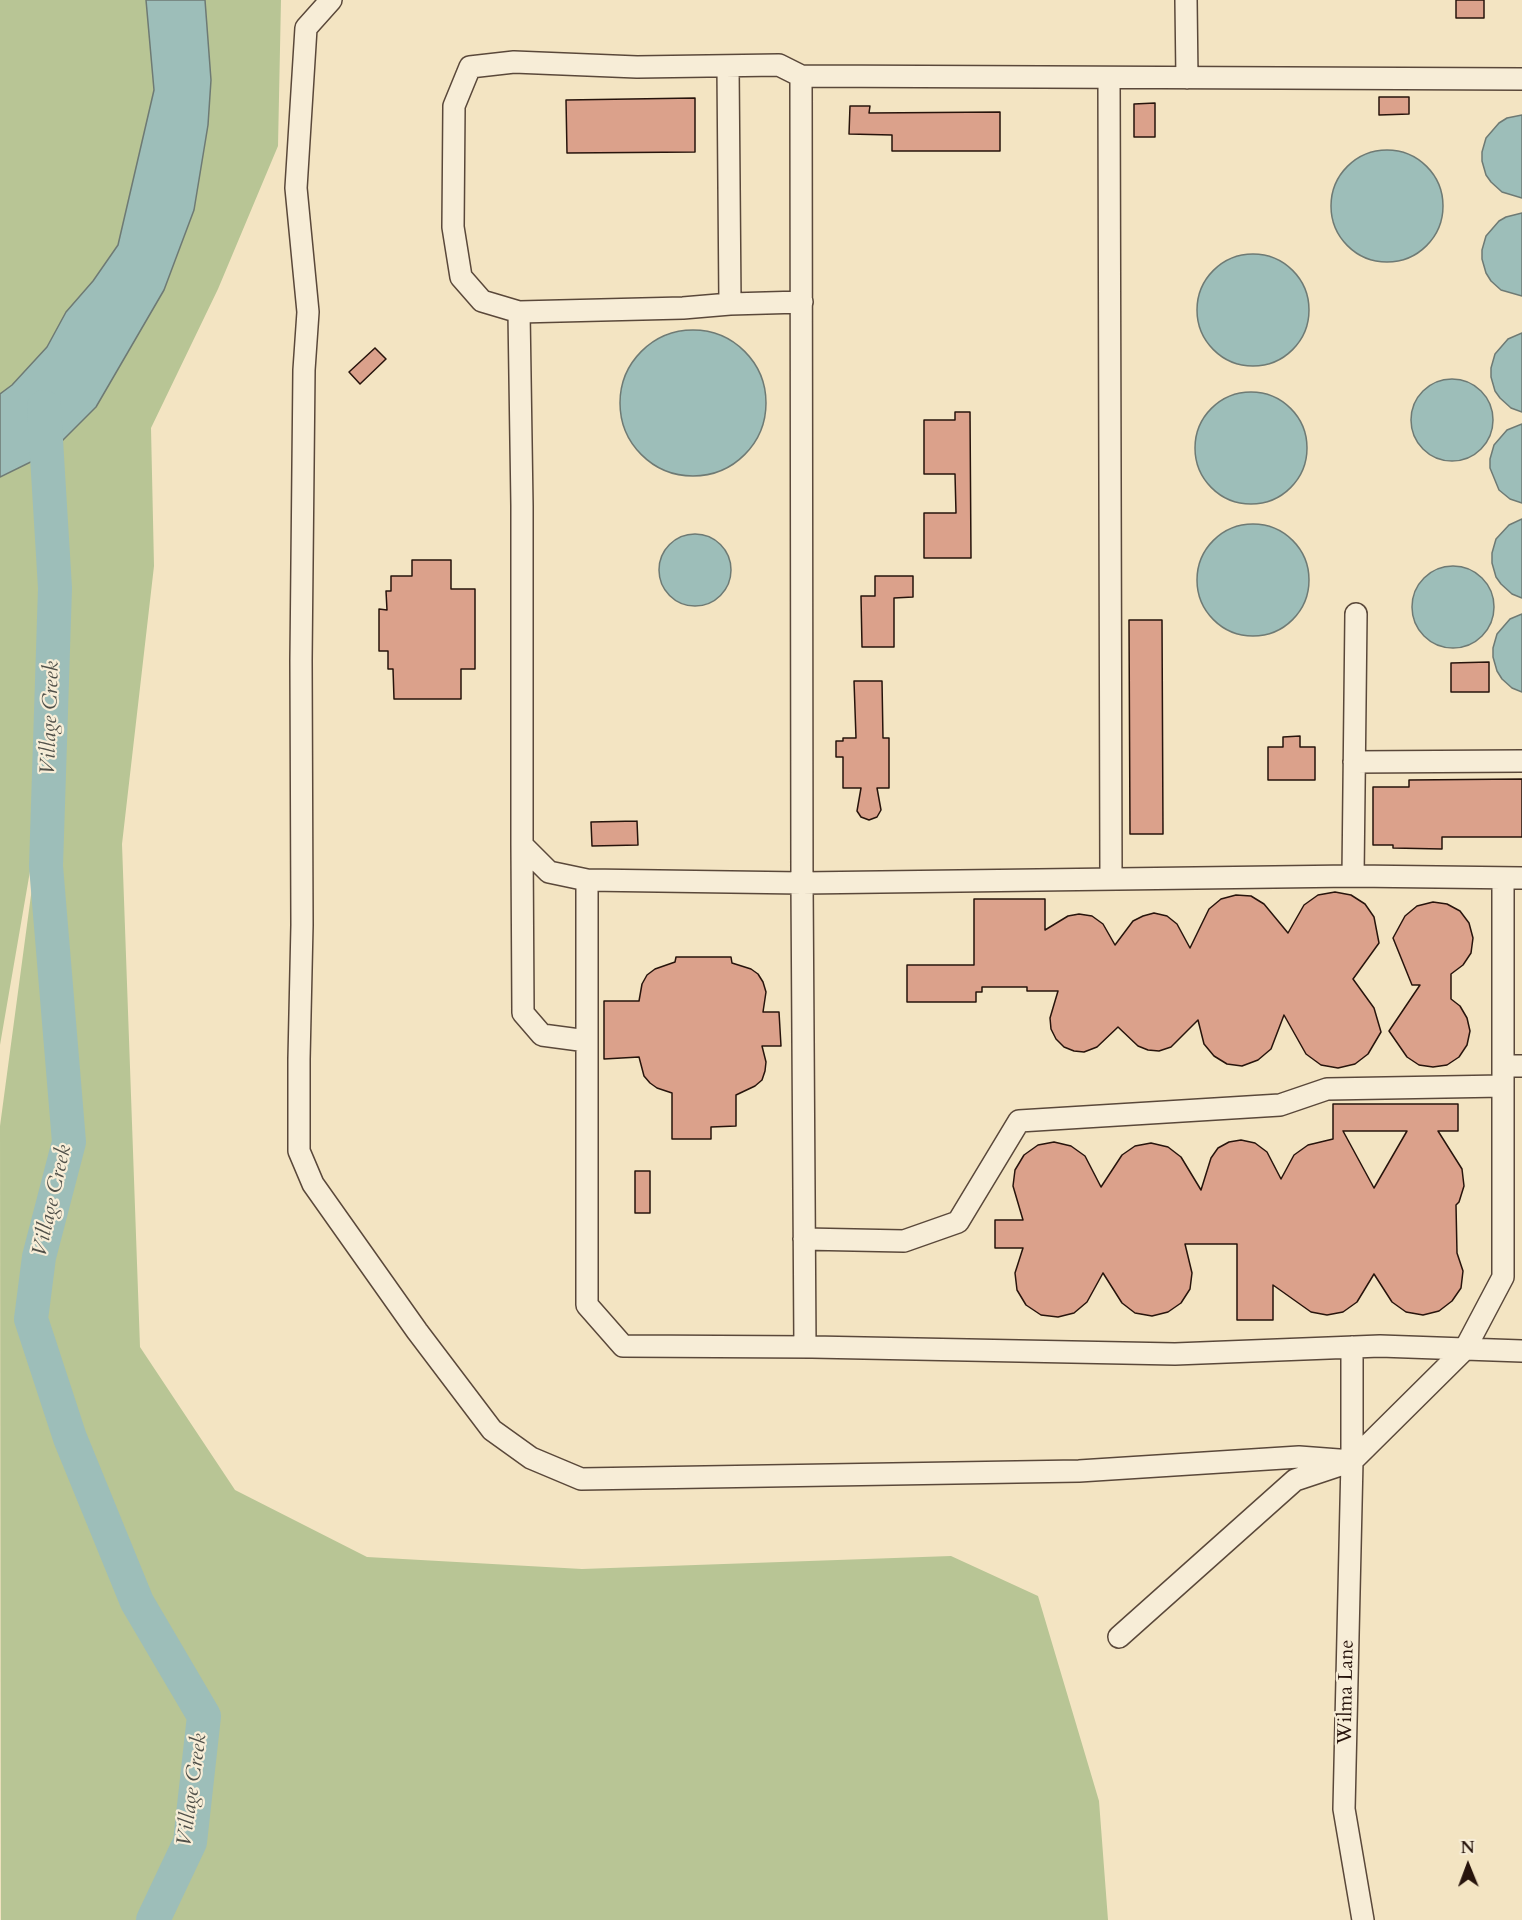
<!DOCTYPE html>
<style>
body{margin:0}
#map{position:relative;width:1522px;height:1920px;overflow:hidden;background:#f3e4c2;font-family:Cardo,serif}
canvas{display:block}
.north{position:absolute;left:1438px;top:1836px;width:60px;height:60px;-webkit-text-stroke:4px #f7edd7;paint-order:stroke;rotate:359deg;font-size:16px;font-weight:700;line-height:24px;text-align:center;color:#27140c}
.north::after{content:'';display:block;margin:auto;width:21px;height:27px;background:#27140c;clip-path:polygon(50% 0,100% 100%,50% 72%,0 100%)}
</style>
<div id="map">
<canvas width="1522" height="1920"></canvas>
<div class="north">N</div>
</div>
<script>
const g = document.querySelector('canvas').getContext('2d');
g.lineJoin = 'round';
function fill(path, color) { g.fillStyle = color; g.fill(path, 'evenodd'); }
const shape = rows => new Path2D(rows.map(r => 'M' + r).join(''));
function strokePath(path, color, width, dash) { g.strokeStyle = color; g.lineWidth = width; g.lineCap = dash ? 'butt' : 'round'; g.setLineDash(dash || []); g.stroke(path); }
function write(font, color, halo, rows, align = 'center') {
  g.font = font + ' Cardo,serif'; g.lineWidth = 4.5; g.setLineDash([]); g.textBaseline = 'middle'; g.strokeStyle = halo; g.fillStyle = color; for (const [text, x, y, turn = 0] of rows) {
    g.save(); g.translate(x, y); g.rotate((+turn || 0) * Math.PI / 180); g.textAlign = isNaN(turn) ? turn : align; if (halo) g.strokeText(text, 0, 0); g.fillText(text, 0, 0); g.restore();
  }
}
fill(shape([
 [0,0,281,0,278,146,218,289,151,428,154,566,122,844,140,1347,235,1490,367,1557,582,1569,951,1556,1038,1596,1099,1801,1108,1920,1,1920,0,1126,49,761,0,1045]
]), '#b8c595');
const water = shape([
 [146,0,205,0,211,80,208,125,194,210,164,290,96,407,51,452,0,477,0,394,12,385,47,347,66,312,93,281,118,245,154,90,146,0],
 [1522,115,1522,198,1502,192,1491,182,1486,175,1482,161,1482,152,1486,138,1499,123,1507,118,1522,115],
 '1331 206a56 56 0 1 1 112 0a56 56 0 1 1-112 0Z',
 [1522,213,1522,296,1501,290,1491,281,1486,273,1482,259,1482,250,1486,236,1499,221,1506,217,1522,213],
 '1197 310a56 56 0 1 1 112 0a56 56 0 1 1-112 0Z',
 '620 403a73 73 0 1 1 146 0a73 73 0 1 1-146 0Z',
 [1522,333,1522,412,1511,408,1500,398,1495,391,1491,377,1491,368,1495,354,1508,339,1522,333],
 '1411 420a41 41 0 1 1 82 0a41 41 0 1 1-82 0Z',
 '1195 448a56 56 0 1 1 112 0a56 56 0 1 1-112 0Z',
 [1522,424,1522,503,1510,499,1499,490,1490,468,1490,459,1494,445,1507,430,1522,424],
 [1522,519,1522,598,1512,594,1501,584,1496,577,1492,563,1492,553,1496,539,1509,525,1522,519],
 '1197 580a56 56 0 1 1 112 0a56 56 0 1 1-112 0Z',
 '659 570a36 36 0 1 1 72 0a36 36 0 1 1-72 0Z',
 '1412 607a41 41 0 1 1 82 0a41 41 0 1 1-82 0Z',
 [1522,614,1522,692,1512,688,1502,679,1497,671,1493,657,1493,648,1497,634,1510,619,1522,614]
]);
fill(water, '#9dbeb9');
strokePath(water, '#6e7a74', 1.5);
strokePath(shape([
 [44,407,55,588,46,866,69,1142,39,1257,31,1319,70,1438,137,1602,204,1716,190,1842,153,1920]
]), '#9dbeb9', 34);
const building = shape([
 [1456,0,1484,0,1484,18,1456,18,1456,0],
 [1379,97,1409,97,1409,114,1379,115,1379,97],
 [695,98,695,152,567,153,566,100,695,98],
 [1155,103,1155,137,1134,137,1134,104,1155,103],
 [850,106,870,106,869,113,1000,112,1000,151,892,151,892,135,849,134,850,106],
 [375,348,386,359,360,384,349,372,375,348],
 [955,412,970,412,971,558,924,558,924,513,956,513,955,474,924,474,924,420,955,420,955,412],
 [412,560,451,560,451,589,475,589,475,669,461,669,461,699,394,699,393,669,388,669,388,651,379,651,379,609,387,610,386,591,391,591,391,576,412,576,412,560],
 [875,576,913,576,913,597,894,598,894,647,862,647,861,596,875,596,875,576],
 [1129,620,1162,620,1163,834,1130,834,1129,620],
 [1489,662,1489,692,1451,692,1451,663,1489,662],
 [854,681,882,681,883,738,889,738,889,788,877,788,881,810,877,817,869,820,861,817,857,811,861,788,843,788,843,757,836,757,836,741,843,741,843,738,856,738,854,681],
 [1300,736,1300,747,1315,747,1315,780,1268,780,1268,747,1283,747,1283,737,1300,736],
 [1522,779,1522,837,1442,837,1442,849,1393,848,1393,845,1373,845,1373,787,1409,787,1409,780,1522,779],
 [637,821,638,845,592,846,591,822,637,821],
 [1335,892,1351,895,1365,904,1374,917,1379,943,1353,979,1374,1008,1381,1032,1368,1054,1355,1064,1338,1068,1321,1065,1306,1054,1284,1015,1271,1049,1258,1060,1242,1066,1227,1064,1214,1056,1204,1044,1198,1020,1171,1047,1159,1051,1148,1050,1138,1046,1118,1027,1097,1047,1084,1052,1074,1051,1064,1047,1056,1039,1051,1029,1050,1018,1058,991,1027,991,1027,987,982,987,982,992,976,992,976,1002,907,1002,907,965,974,965,974,899,1045,899,1045,930,1068,916,1079,914,1092,916,1103,924,1115,945,1133,921,1143,916,1154,913,1167,916,1177,924,1190,948,1209,909,1221,899,1236,895,1251,896,1264,904,1288,933,1304,905,1318,895,1335,892],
 [1433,902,1447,904,1460,911,1469,923,1473,938,1471,953,1463,965,1451,974,1451,999,1460,1006,1467,1018,1470,1031,1467,1045,1459,1057,1447,1065,1433,1067,1419,1065,1407,1057,1389,1031,1420,985,1412,985,1393,938,1405,916,1417,906,1433,902],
 [676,957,731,957,732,963,751,969,758,974,763,982,766,992,763,1012,779,1012,781,1046,762,1046,766,1062,765,1071,762,1080,755,1086,736,1095,736,1126,711,1127,711,1139,672,1139,672,1093,657,1088,650,1083,644,1076,639,1057,604,1059,604,1001,639,1001,642,984,647,975,655,969,675,962,676,957],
 [1333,1104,1458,1104,1458,1131,1438,1131,1462,1169,1464,1186,1459,1202,1456,1205,1457,1253,1463,1271,1461,1288,1452,1301,1439,1311,1423,1315,1406,1312,1392,1302,1374,1274,1357,1302,1343,1312,1327,1315,1311,1312,1273,1285,1273,1320,1237,1320,1237,1244,1185,1244,1192,1273,1190,1289,1181,1303,1168,1312,1152,1316,1135,1313,1122,1303,1103,1273,1087,1302,1074,1313,1058,1317,1041,1315,1026,1305,1017,1290,1015,1273,1023,1248,995,1248,995,1220,1023,1220,1013,1186,1015,1170,1024,1155,1038,1145,1054,1142,1071,1146,1085,1156,1101,1187,1122,1155,1135,1146,1151,1143,1168,1147,1181,1157,1201,1190,1211,1158,1218,1148,1229,1142,1241,1140,1255,1143,1267,1152,1281,1179,1294,1155,1308,1145,1333,1139,1333,1104],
 [1343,1131,1407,1131,1374,1188,1343,1131],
 [635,1171,650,1171,650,1213,635,1213,635,1171]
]);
fill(building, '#dba18b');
strokePath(building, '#27140c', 1.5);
const minor = shape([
 [331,0,306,28,296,188,308,312,304,370,301,660,302,925,299,1059,299,1151,313,1184,417,1331,492,1430,531,1458,581,1479,1079,1471,1299,1457,1352,1461],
 [1186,0,1187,78],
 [1109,78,1111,879],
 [730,304,802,302],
 [519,312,683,308,730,304,728,66],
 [1354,762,1522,761],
 [522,845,523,1013,542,1035,587,1041],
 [1353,876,1356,614],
 [1522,878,1353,876,802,883,587,880,587,1305,623,1346,812,1347,1175,1354,1380,1346,1522,1351],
 [587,880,549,872,522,845,522,506,519,312,482,301,461,277,453,227,454,106,470,67,514,62,637,67,779,65,801,76],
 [1503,1066,1522,1066],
 [804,1239,904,1241,958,1222,1019,1121,1280,1105,1327,1089,1503,1086],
 [805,1347,802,883,801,76,1522,79],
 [1352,1347,1352,1461,1344,1809,1363,1920],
 [1119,1637,1295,1480,1352,1461,1465,1349,1503,1277,1503,878]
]);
strokePath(minor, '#5a483a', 24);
strokePath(minor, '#f7edd7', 21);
write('20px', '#27140c', '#f7edd7', [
 ["Wilma Lane",1347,1692,-89]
]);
write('italic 21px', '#505049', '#f7edd7', [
 ["Village Creek",51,718,-88],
 ["Village Creek",53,1201,-77],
 ["Village Creek",193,1790,-82]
]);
</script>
